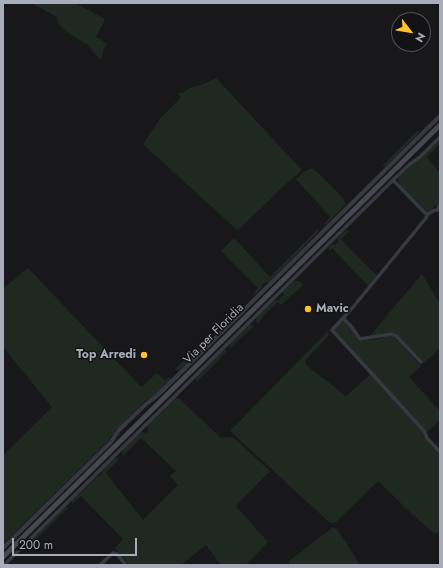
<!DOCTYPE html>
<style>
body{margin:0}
#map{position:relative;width:443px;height:568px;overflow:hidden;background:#18181a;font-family:Jost,sans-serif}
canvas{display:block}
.frame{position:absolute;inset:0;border:4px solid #a9adbb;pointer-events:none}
.north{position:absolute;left:391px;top:12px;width:40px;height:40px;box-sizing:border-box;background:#131315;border:1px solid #4f5157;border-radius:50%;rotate:121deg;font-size:11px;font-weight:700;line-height:16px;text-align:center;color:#a9adbb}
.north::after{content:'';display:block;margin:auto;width:14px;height:18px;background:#ffc12b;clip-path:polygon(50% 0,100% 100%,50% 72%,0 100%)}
.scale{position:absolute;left:12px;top:538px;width:125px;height:18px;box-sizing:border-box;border:2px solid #a9adbb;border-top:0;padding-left:5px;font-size:12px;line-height:14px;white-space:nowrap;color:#a9adbb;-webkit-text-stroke:3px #131315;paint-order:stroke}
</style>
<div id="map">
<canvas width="443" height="568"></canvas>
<div class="frame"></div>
<div class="north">N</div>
<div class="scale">200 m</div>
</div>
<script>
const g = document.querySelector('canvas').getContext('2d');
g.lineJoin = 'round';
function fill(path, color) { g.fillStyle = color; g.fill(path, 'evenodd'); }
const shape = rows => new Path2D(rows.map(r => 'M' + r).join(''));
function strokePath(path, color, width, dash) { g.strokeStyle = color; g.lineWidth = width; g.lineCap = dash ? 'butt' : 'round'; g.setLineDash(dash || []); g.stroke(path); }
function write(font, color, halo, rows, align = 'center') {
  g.font = font + ' Jost,sans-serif'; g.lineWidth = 3; g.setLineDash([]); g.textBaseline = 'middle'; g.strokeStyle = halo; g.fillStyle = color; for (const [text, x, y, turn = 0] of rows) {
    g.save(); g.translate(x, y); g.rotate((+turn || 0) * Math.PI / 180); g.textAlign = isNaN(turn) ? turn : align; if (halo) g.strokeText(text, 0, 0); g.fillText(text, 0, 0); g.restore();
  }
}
fill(shape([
 [31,3,75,3,105,19,96,37,107,44,104,48,101,60,86,44,67,32,59,25,57,17],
 [216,78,302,170,285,185,238,230,235,228,143,144,160,119,181,97,177,93,182,93,190,88,201,85],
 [418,130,419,133,386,166,382,166],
 [440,140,440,144,427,157,440,173,440,201,431,210,426,211,400,186,398,178],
 [312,168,317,172,343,198,345,203,345,205,325,226,324,224,330,217,296,179,305,171],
 [318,229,319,231,269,282,264,283,262,285,261,289,256,294,253,293,258,288,221,251,234,238,270,277],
 [346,230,350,231,341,239,377,276,368,286,332,248,329,251,329,247,332,244,335,245,338,242,337,239],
 [28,268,141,387,157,373,165,381,168,377,172,379,156,395,144,402,116,430,109,440,3,544,3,455,52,407,3,347,3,289],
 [422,274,440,304,440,348,424,363,393,333,388,332,370,336],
 [294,281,299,281,303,285,281,305,278,302,262,317,263,318,257,324,256,318,275,300,277,301,284,295,282,292],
 [343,319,350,326,360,341,380,339,388,335,393,336,421,366,409,377,440,411,440,420,426,433,333,330],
 [250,324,254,326,230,348,230,344],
 [327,332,329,335,305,361,306,365,346,396,371,374,424,432,427,439,440,455,440,530,435,534,414,516,378,481,336,522,333,523,329,522,230,431],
 [198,347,199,351,179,371,175,369],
 [224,350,227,351,197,382,196,378],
 [175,398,180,399,221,438,230,437,235,439,270,471,236,506,268,542,246,565,221,565,206,545,181,565,129,565,115,548,123,539,81,496,72,504,72,500,97,476,100,476,102,474,102,470,115,458,119,459,106,473,143,520,178,485,170,476,176,471,141,438,123,456,122,451,141,432,146,433,148,431,147,426],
 [66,507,68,508,29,546,29,543],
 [333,527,338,530,360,565,290,565,288,562]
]), '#1f2921');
strokePath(shape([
 [393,180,425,213,428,214,435,210,440,210],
 [438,209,440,203],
 [428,214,426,218,354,306,332,330,424,431,427,438,440,452],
 [343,318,351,326,360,339,391,334,396,336,421,362],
 [4,565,393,180,410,164,420,157,440,137],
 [100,565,113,553,117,554,126,565]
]), '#383940', 3.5);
strokePath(shape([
 [3,548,111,442,119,430,145,405,158,395,440,116]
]), '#383940', 4);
strokePath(shape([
 [3,557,440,125]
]), '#464850', 5);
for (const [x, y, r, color] of [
 [308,309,4,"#ffc12b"],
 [144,355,4,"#ffc12b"]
]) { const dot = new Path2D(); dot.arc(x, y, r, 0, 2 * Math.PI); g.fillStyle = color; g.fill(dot); strokePath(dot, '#131315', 1.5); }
write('bold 12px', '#a9adbb', '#131315', [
 ["Mavic",316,309],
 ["Top Arredi",136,355,"right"]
], 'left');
write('12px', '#a9adbb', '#131315', [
 ["Via per Floridia",214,334,-45]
]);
</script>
